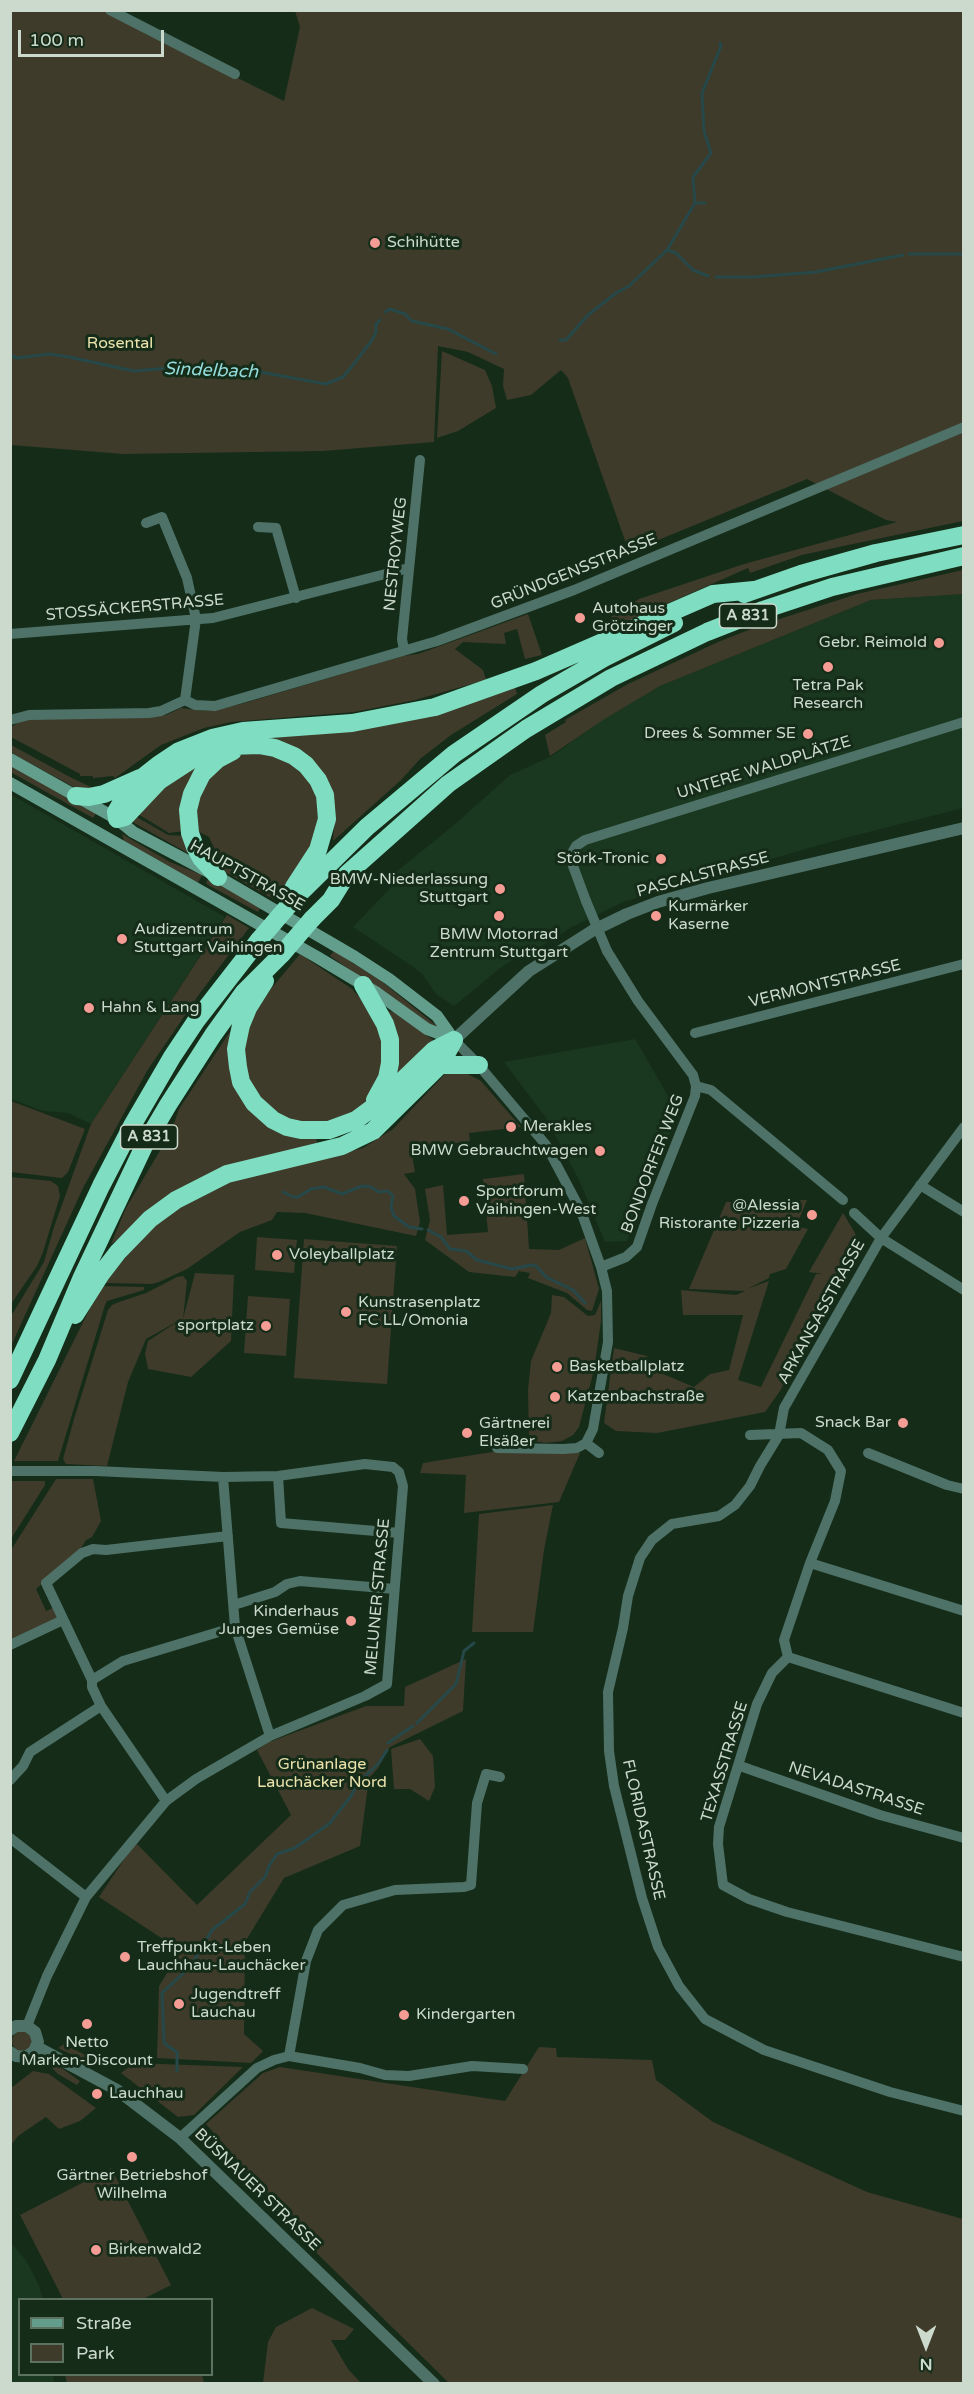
<!DOCTYPE html>
<meta charset="utf-8">
<style>
body{margin:0}
#map{position:relative;width:974px;height:2394px;overflow:hidden;background:#152c19;font-family:"Varela Round",sans-serif}
canvas{display:block}
.frame{position:absolute;inset:0;border:12px solid #ccdacd;pointer-events:none}
.legend{position:absolute;left:18px;top:2298px;width:195px;height:78px;box-sizing:border-box;background:#152c19;border:2px solid #5e7261;margin:0;padding:8px 10px;list-style:none;font-size:18px;color:#ccdacd}
.legend li{display:flex;align-items:center;gap:12px;height:30px}
.legend b{width:30px;border:2px solid #5e7261}
.north{position:absolute;left:896px;top:2316px;width:60px;height:60px;-webkit-text-stroke:4px #152c19;paint-order:stroke;rotate:180deg;font-size:16px;font-weight:700;line-height:24px;text-align:center;color:#ccdacd}
.north::after{content:'';display:block;margin:auto;width:21px;height:27px;background:#ccdacd;clip-path:polygon(50% 0,100% 100%,50% 72%,0 100%)}
.scale{position:absolute;left:18px;top:30px;width:146px;height:27px;box-sizing:border-box;border:3px solid #ccdacd;border-top:0;padding-left:8px;font-size:18px;line-height:21px;white-space:nowrap;color:#ccdacd;-webkit-text-stroke:4px #152c19;paint-order:stroke}
</style>
<div id="map">
<canvas width="974" height="2394"></canvas>
<div class="frame"></div>
<ul class="legend">
<li><b style="height:8px;background:#639e8c"></b>Straße</li>
<li><b style="height:16px;background:#3e3b2a"></b>Park</li>
</ul>
<div class="north">N</div>
<div class="scale">100 m</div>
</div>
<script>
const g = document.querySelector('canvas').getContext('2d');
g.lineJoin = 'round';
function fill(path, color) { g.fillStyle = color; g.fill(path, 'evenodd'); }
const shape = rows => new Path2D(rows.map(r => 'M' + r).join(''));
function strokePath(path, color, width, dash) { g.strokeStyle = color; g.lineWidth = width; g.lineCap = dash ? 'butt' : 'round'; g.setLineDash(dash || []); g.stroke(path); }
function write(font, color, halo, rows, align = 'center') {
  g.font = font + ' "Varela Round",sans-serif'; g.lineWidth = 6; g.setLineDash([]); g.textBaseline = 'middle'; g.strokeStyle = halo; g.fillStyle = color; for (const [text, x, y, turn = 0] of rows) {
    g.save(); g.translate(x, y); g.rotate((+turn || 0) * Math.PI / 180); g.textAlign = isNaN(turn) ? turn : align; if (halo) g.strokeText(text, 0, 0); g.fillText(text, 0, 0); g.restore();
  }
}
fill(shape([
 [963,594,963,808,830,842,623,902,570,928,526,956,523,953,499,969,454,1006,436,994,422,974,412,966,353,927,394,884,391,876,454,825,510,775,552,756,602,720,660,686,871,600],
 [10,794,225,917,91,1124,68,1113,43,1111,11,1099],
 [635,1039,678,1113,627,1241,605,1242,580,1182,546,1118,504,1062],
 [10,2242,26,2260,39,2286,43,2299,20,2300,20,2374,53,2375,54,2383,11,2383]
]), '#1a371f');
fill(shape([
 [10,11,103,11,284,101,300,27,295,11,963,11,963,521,834,548,802,555,750,573,748,568,612,628,609,622,612,616,639,599,744,564,897,522,886,520,807,479,629,552,568,378,561,370,531,395,507,400,503,386,504,369,468,352,438,346,434,442,323,451,123,454,11,445],
 [442,351,485,370,492,386,496,408,458,431,437,438],
 [963,570,963,594,871,600,660,686,603,720,550,756,545,735,566,722,565,720,628,684,718,642,764,624,857,594],
 [528,614,542,655,525,659,517,629,504,633,506,644,463,642,455,649,483,670,486,680,415,700,354,712,231,722,204,728,161,745,115,778,113,776,93,778,93,776,80,776,80,774,11,737,11,727,24,719,148,717,166,715,181,708,206,711,241,704,403,656,418,654],
 [515,687,517,694,451,735,420,759,401,780,333,841,335,817,333,796,257,739],
 [11,745,70,777,93,788,81,789,74,787,15,755,11,751],
 [265,751,295,763,319,795,320,834,289,883,273,899,225,872,209,837,194,829,201,785,238,754],
 [206,759,185,831,169,833,138,814,146,799],
 [10,765,96,813,93,818,14,774,11,772],
 [133,815,168,835,186,836,193,856,129,820],
 [122,834,170,862,202,875,198,883,124,841],
 [208,879,210,879,261,907,258,912,208,885,206,883],
 [227,915,249,928,200,993,147,1071,83,1188,11,1346,11,1316,44,1262,54,1227,91,1124],
 [334,951,380,980,438,1027,436,1029,330,956],
 [300,954,352,989,377,1017,386,1063,370,1100,339,1121,298,1124,267,1108,246,1077,244,1042,250,1021,270,990],
 [388,1011,394,1012,436,1042,394,1085],
 [233,1027,236,1087,316,1138,318,1145,268,1156,111,1244,126,1208,171,1132,179,1109],
 [451,1072,466,1073,481,1081,521,1127,469,1133,470,1141,411,1150,415,1172,404,1174,415,1189,420,1222,416,1236,305,1213,277,1212,272,1220,240,1232,187,1269,159,1282,152,1284,104,1283,152,1226,177,1208,227,1182,363,1148,393,1129,445,1074],
 [11,1101,85,1129,68,1172,62,1178,11,1172],
 [524,1174,529,1249,559,1250,585,1238,599,1289,592,1311,587,1310,567,1293,528,1278,530,1273,519,1271,515,1277,469,1272,425,1240,430,1220,425,1189,443,1185,447,1235,488,1232,483,1179],
 [11,1177,51,1181,58,1186,60,1196,43,1252,37,1266,11,1304],
 [807,1200,798,1222,800,1227,808,1229,786,1269,770,1274,769,1278,747,1289,769,1281,738,1380,761,1387,816,1274,823,1274,809,1272,843,1213,855,1233,858,1251,845,1276,839,1275,780,1391,765,1412,657,1433,616,1431,604,1423,614,1348,647,1356,651,1369,694,1387,710,1374,729,1370,743,1315,683,1315,681,1290,736,1295,745,1291,689,1289,726,1202],
 [257,1237,297,1240,294,1273,255,1270],
 [304,1239,397,1246,387,1384,294,1378],
 [195,1273,234,1275,231,1341,191,1377,148,1369,145,1354,148,1341,180,1320,146,1339,128,1382,107,1466,66,1464,63,1459,74,1419,108,1310,112,1305,119,1302,146,1293,177,1277,183,1276,187,1281,183,1319],
 [101,1286,144,1287,144,1290,107,1301,105,1305,58,1461,14,1461],
 [552,1295,564,1297,588,1316,595,1315,601,1301,601,1321,594,1370,579,1427,573,1435,562,1441,545,1443,529,1440,528,1390,531,1361,551,1313],
 [248,1296,290,1299,286,1356,244,1353],
 [492,1452,580,1453,559,1502,464,1513,466,1475,420,1473,423,1463],
 [56,1479,93,1479,101,1521,92,1537,86,1540,80,1550,36,1589,46,1611,55,1607,58,1618,11,1642,11,1550],
 [11,1481,45,1481,45,1485,11,1539],
 [553,1505,544,1550,533,1632,472,1632,479,1514],
 [466,1659,463,1711,390,1747,378,1768,369,1778,360,1846,284,1878,245,1942,244,2034,263,2051,251,2063,157,2058,159,1986,181,1951,99,1897,131,1849,137,1844,197,1905,291,1815,257,1750,269,1742,366,1706,404,1706,405,1687],
 [420,1739,433,1756,435,1787,429,1801,410,1789,394,1789,391,1749],
 '12 2041a10 10 0 1 1 20 0a10 10 0 1 1-20 0Z',
 [64,2044,97,2061,91,2064,58,2048],
 [539,2047,556,2048,557,2057,652,2060,656,2080,713,2122,867,2192,963,2219,963,2383,449,2383,279,2216,259,2184,206,2124,263,2073,280,2067,505,2101],
 [134,2063,243,2067,194,2115,178,2117,121,2073],
 [52,2064,63,2069,80,2081,77,2085,58,2074,51,2067],
 [33,2071,49,2074,96,2108,80,2121,59,2129,46,2117,18,2136,11,2145,11,2088],
 [111,2168,171,2285,143,2299,63,2299,20,2215],
 [312,2308,354,2329,345,2340,331,2340,348,2369,361,2383,263,2383,268,2342,276,2327],
 [65,2375,202,2375,204,2383,67,2383]
]), '#3e3b2a');
strokePath(shape([
 [695,203,705,203],
 [667,250,676,253,693,270,708,276],
 [909,254,964,254],
 [716,277,753,277,816,272,903,255],
 [385,312,390,309,405,314,412,321,448,329,496,354],
 [560,340,566,340,588,315,616,293,629,286,667,250,695,203,693,177,711,153,704,131,702,93,721,46,720,43],
 [10,355,17,358,49,354,69,357,134,371,181,367,203,373,222,375,260,372,326,384,343,377,353,365,372,340,376,332,376,324,380,320],
 [283,1192,293,1197,298,1197,311,1189,324,1187,342,1194,362,1186,371,1187,379,1192,388,1191,393,1196,391,1207,394,1216,409,1227,422,1229],
 [428,1230,441,1237,450,1249,466,1251,477,1260,512,1269,531,1265,536,1266,546,1277,573,1290,585,1303],
 [417,1723,456,1684,464,1651,474,1643],
 [388,1743,413,1726],
 [177,2071,177,2052,165,2044,164,2041,162,1993,191,1966,212,1930,245,1904,250,1892,265,1877,270,1864,277,1854,295,1848,330,1823,351,1796,357,1784,379,1763,387,1750]
]), '#264849', 3);
strokePath(shape([
 [110,10,235,74],
 [146,523,162,517,187,578,196,619,185,700],
 [258,527,276,528,296,598],
 [10,634,213,618,409,568],
 [404,650,402,639,420,460],
 [185,700,195,705,215,706,437,641,574,590,964,427],
 [10,720,29,715,149,713,161,711,185,700],
 [586,901,573,866,573,851,576,846,585,840,964,722],
 [695,1033,964,964],
 [454,1040,476,1062,546,1145,581,1211,601,1267,607,1291,608,1342,593,1429,586,1443],
 [696,1086,711,1090,843,1200],
 [964,1127,881,1238,784,1408,779,1435,760,1466,750,1486,735,1505,719,1516,672,1524,652,1540,640,1558,628,1596,623,1628,608,1692,609,1751,614,1786,642,1898,658,1947,679,1986,705,2019,764,2050,890,2092,964,2111],
 [920,1185,964,1212],
 [854,1213,881,1238,964,1290],
 [601,1267,626,1257,637,1247,652,1204,695,1096,696,1086,693,1075,638,1001,607,951],
 [750,1435,801,1433,828,1450,841,1471,835,1501,810,1563,784,1640,788,1657],
 [586,1443,599,1453],
 [497,1448,563,1449,577,1448,586,1443],
 [868,1453,947,1485,964,1489],
 [10,1471,96,1471,223,1477,278,1476,365,1464,393,1467,399,1472,403,1486,387,1684,365,1696,270,1736,196,1779,166,1801,86,1897,47,1976,27,2026],
 [278,1476,281,1523,399,1533],
 [223,1477,235,1627,270,1736],
 [810,1563,964,1611],
 [234,1605,275,1592,287,1584,300,1581,394,1589],
 [10,1645,63,1620],
 [788,1657,772,1673,757,1704,719,1827,718,1844,723,1885,749,1899,787,1912,964,1957],
 [788,1657,964,1713],
 [92,1680,123,1661,235,1627],
 [740,1766,880,1815,964,1838],
 [10,1780,23,1766,30,1752,101,1706],
 [166,1801,101,1706,92,1687,92,1680,46,1583,82,1553,93,1549,106,1550,228,1536],
 [10,1838,86,1897],
 [289,2056,306,1961,318,1930,343,1905,395,1890,464,1887,471,1885,477,1803,486,1774,500,1777],
 [180,2138,257,2068,274,2060,289,2056,360,2068,385,2075,409,2076,472,2066,523,2069]
]), '#4e7267', 10);
strokePath(shape([
 [454,1040,529,971,592,931,627,914,658,902,708,888,964,828],
 [10,2030,16,2026,27,2026,35,2032,38,2042,34,2051,26,2057,16,2056,10,2052],
 [37,2047,117,2090,180,2138,434,2384]
]), '#4e7267', 12);
strokePath(shape([
 [10,759,117,819,133,832,218,877,355,957,389,979,437,1016,454,1040],
 [10,783,317,957,377,993,427,1029,453,1039]
]), '#639e8c', 12);
strokePath(shape([
 [744,594,801,574,876,553,964,535],
 [76,796,89,797,104,794,140,778],
 [218,877,201,858,195,847,190,833,188,810,192,794,202,774,218,759,233,751],
 [302,891,367,827,454,754,542,694,604,658,674,623],
 [289,905,289,896,294,887,318,850,327,819,325,795,318,780,306,765,294,756,275,748,259,745,229,746,205,751,159,781,125,817,117,819,116,812,120,805,144,776,158,765,179,751,212,738,243,731,352,723,435,707,536,671,713,594,754,590],
 [312,919,331,900,347,874,448,784,526,729,611,678,707,632,763,610,832,587,964,556],
 [265,981,248,1008,241,1025,236,1049,238,1067,241,1082,254,1103,273,1120,287,1127,301,1130,329,1130,356,1120,379,1103,434,1050,454,1040],
 [363,985,385,1024,390,1040,390,1063,387,1078,375,1100],
 [440,1065,479,1065],
 [75,1315,101,1274,118,1252,150,1219,176,1200,227,1174,342,1146,373,1131,440,1065,454,1040],
 [10,1380,101,1186,133,1124,172,1057,196,1021,259,940],
 [10,1433,47,1360,82,1277,145,1144,168,1105,213,1035,244,992,282,954]
]), '#7fdec2', 18);
strokePath(shape([
 [586,901,607,951]
]), '#4e7267', 10);
strokePath(shape([
 [259,940,289,905],
 [282,954,312,919]
]), '#7fdec2', 18);
for (const [x, y, r, color] of [
 [375,243,6,"#f59c94"],
 [580,618,6,"#f59c94"],
 [939,643,6,"#f59c94"],
 [828,667,6,"#f59c94"],
 [808,734,6,"#f59c94"],
 [661,859,6,"#f59c94"],
 [500,889,6,"#f59c94"],
 [499,916,6,"#f59c94"],
 [656,916,6,"#f59c94"],
 [122,939,6,"#f59c94"],
 [89,1008,6,"#f59c94"],
 [511,1127,6,"#f59c94"],
 [600,1151,6,"#f59c94"],
 [464,1201,6,"#f59c94"],
 [812,1215,6,"#f59c94"],
 [277,1255,6,"#f59c94"],
 [346,1312,6,"#f59c94"],
 [266,1326,6,"#f59c94"],
 [557,1367,6,"#f59c94"],
 [555,1397,6,"#f59c94"],
 [903,1423,6,"#f59c94"],
 [467,1433,6,"#f59c94"],
 [351,1621,6,"#f59c94"],
 [125,1957,6,"#f59c94"],
 [179,2004,6,"#f59c94"],
 [404,2015,6,"#f59c94"],
 [87,2024,6,"#f59c94"],
 [97,2094,6,"#f59c94"],
 [132,2157,6,"#f59c94"],
 [96,2250,6,"#f59c94"]
]) { const dot = new Path2D(); dot.arc(x, y, r, 0, 2 * Math.PI); g.fillStyle = color; g.fill(dot); strokePath(dot, '#152c19', 2); }
for (const [x, y, w] of [
 [748,616,57],
 [149,1137,57]
]) { const box = new Path2D(); box.roundRect(x - w / 2, y - 12, w, 24, 4.5); g.fillStyle = '#152c19'; g.fill(box); strokePath(box, '#ccdacd', 1.5); }
write('bold 15px', '#ccdacd', null, [
 ["A 831",748,616],
 ["A 831",149,1137]
]);
write('16px', '#ccdacd', '#152c19', [
 ["Schihütte",387,243],
 ["Autohaus",592,609],
 ["Grötzinger",592,627],
 ["Gebr. Reimold",927,643,"right"],
 ["Tetra Pak",828,686,"center"],
 ["Research",828,704,"center"],
 ["Drees & Sommer SE",796,734,"right"],
 ["Störk-Tronic",649,859,"right"],
 ["BMW-Niederlassung",488,880,"right"],
 ["Stuttgart",488,898,"right"],
 ["Kurmärker",668,907],
 ["Kaserne",668,925],
 ["Audizentrum",134,930],
 ["Stuttgart Vaihingen",134,948],
 ["BMW Motorrad",499,935,"center"],
 ["Zentrum Stuttgart",499,953,"center"],
 ["Hahn & Lang",101,1008],
 ["Merakles",523,1127],
 ["BMW Gebrauchtwagen",588,1151,"right"],
 ["Sportforum",476,1192],
 ["Vaihingen-West",476,1210],
 ["@Alessia",800,1206,"right"],
 ["Ristorante Pizzeria",800,1224,"right"],
 ["Voleyballplatz",289,1255],
 ["Kunstrasenplatz",358,1303],
 ["FC LL/Omonia",358,1321],
 ["sportplatz",254,1326,"right"],
 ["Basketballplatz",569,1367],
 ["Katzenbachstraße",567,1397],
 ["Snack Bar",891,1423,"right"],
 ["Gärtnerei",479,1424],
 ["Elsäßer",479,1442],
 ["Kinderhaus",339,1612,"right"],
 ["Junges Gemüse",339,1630,"right"],
 ["Treffpunkt-Leben",137,1948],
 ["Lauchhau-Lauchäcker",137,1966],
 ["Jugendtreff",191,1995],
 ["Lauchau",191,2013],
 ["Kindergarten",416,2015],
 ["Netto",87,2043,"center"],
 ["Marken-Discount",87,2061,"center"],
 ["Lauchhau",109,2094],
 ["Gärtner Betriebshof",132,2176,"center"],
 ["Wilhelma",132,2194,"center"],
 ["Birkenwald2",108,2250]
], 'left');
write('16px', '#ebe2ac', '#152c19', [
 ["Rosental",120,344],
 ["Grünanlage",322,1765],
 ["Lauchäcker Nord",322,1783]
]);
write('16px', '#ccdacd', '#152c19', [
 ["NESTROYWEG",396,554,-84],
 ["GRÜNDGENSSTRASSE",574,572,-22],
 ["STOSSÄCKERSTRASSE",135,608,-5],
 ["UNTERE WALDPLÄTZE",764,768,-17],
 ["PASCALSTRASSE",703,875,-15],
 ["HAUPTSTRASSE",247,876,29],
 ["VERMONTSTRASSE",825,984,-14],
 ["BONDORFER WEG",653,1164,-69],
 ["ARKANSASSTRASSE",822,1312,-61],
 ["MELUNER STRASSE",378,1597,-85],
 ["TEXASSTRASSE",725,1762,-73],
 ["NEVADASTRASSE",856,1789,18],
 ["FLORIDASTRASSE",643,1830,77],
 ["BÜSNAUER STRASSE",257,2190,44]
]);
write('italic 18px', '#94dbdb', '#152c19', [
 ["Sindelbach",211,371,2]
]);
</script>
